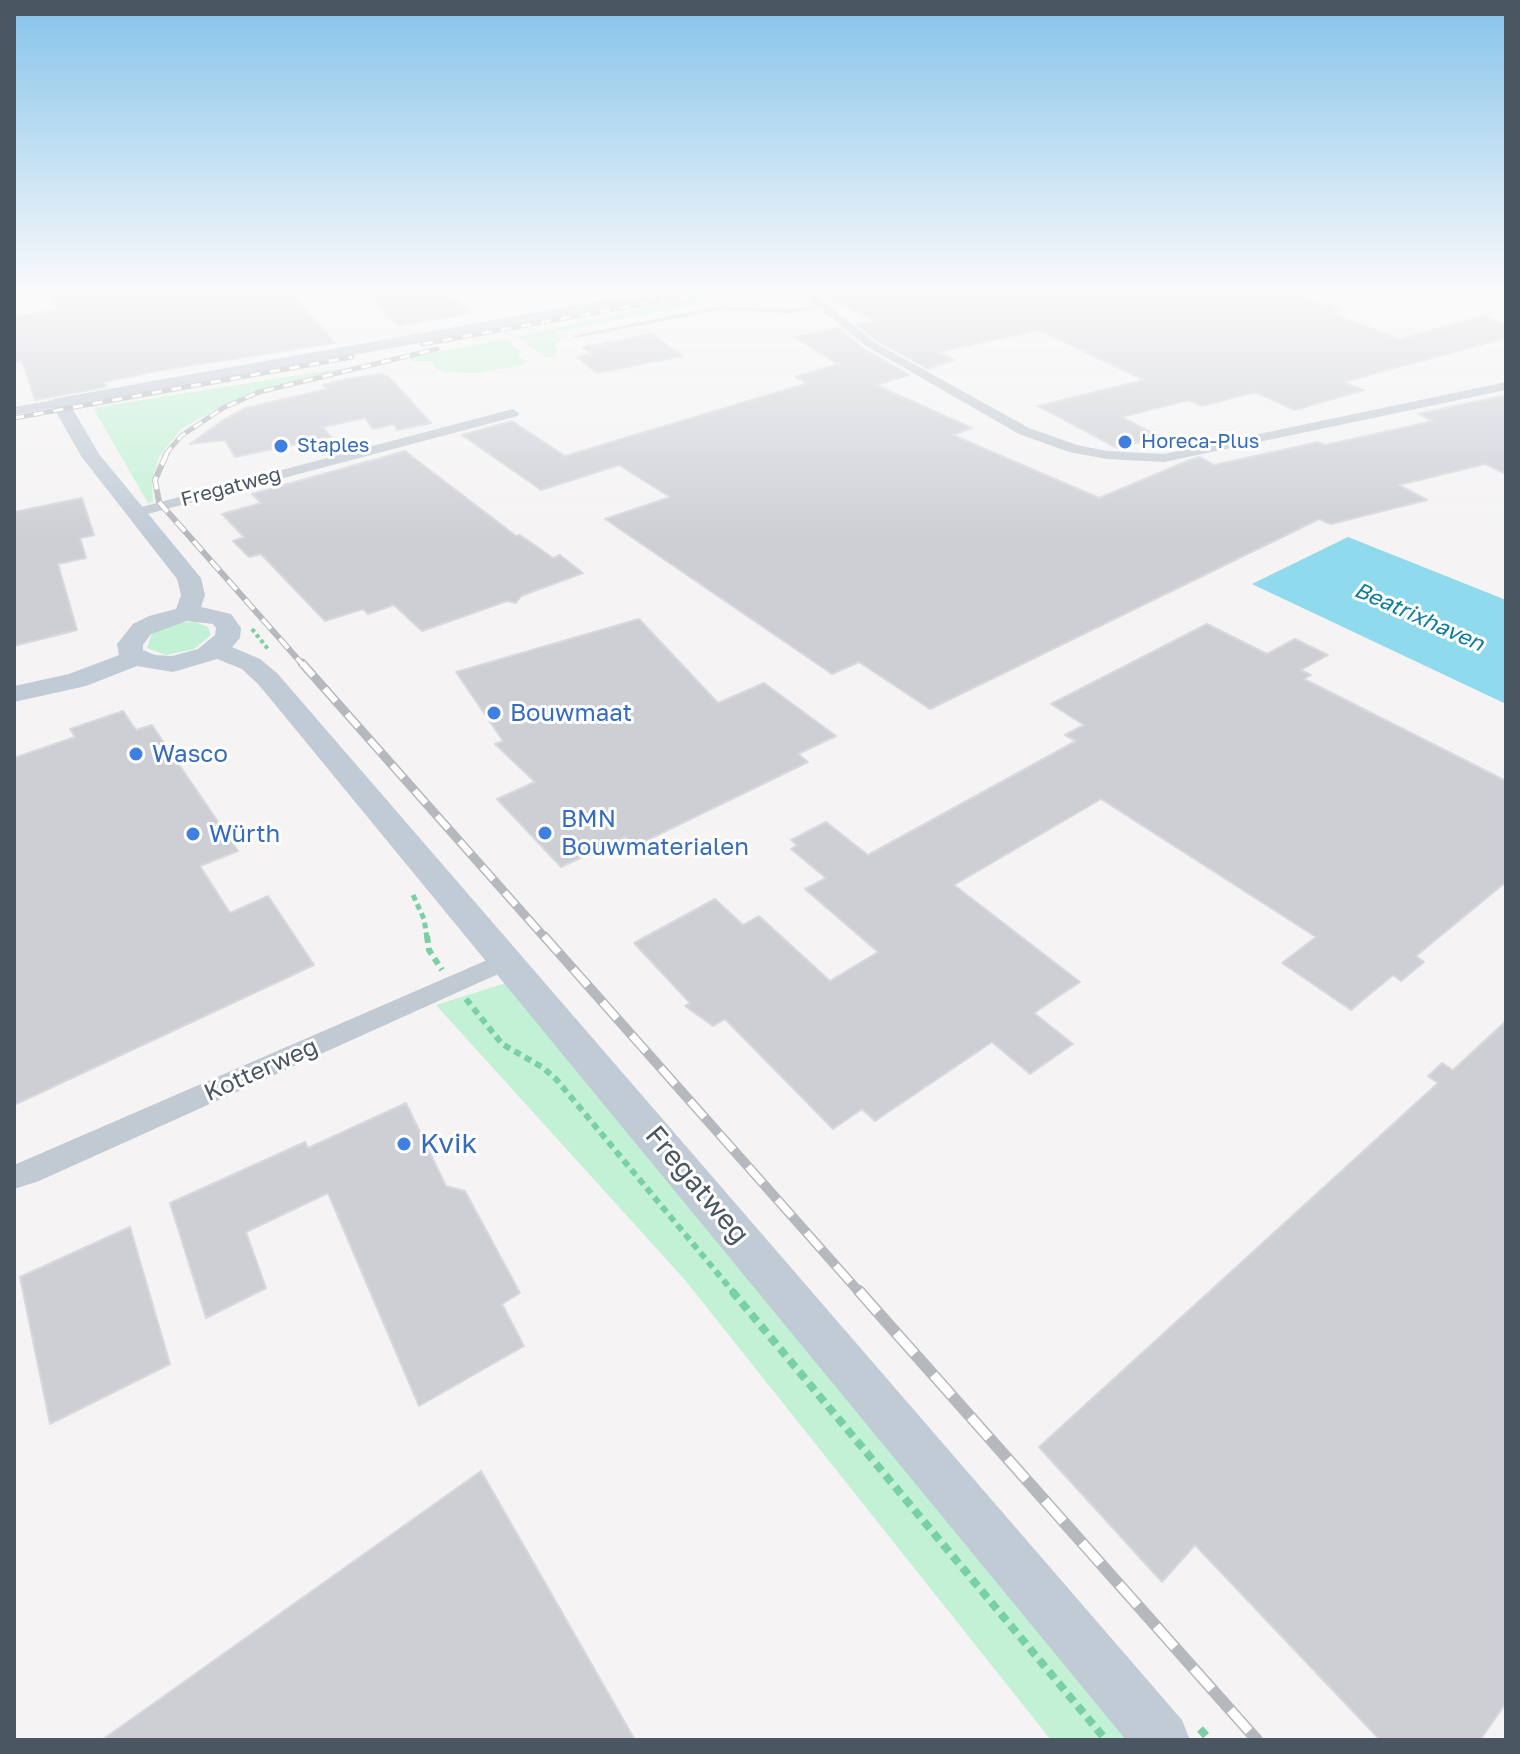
<!DOCTYPE html>
<meta charset="utf-8">
<style>
body{margin:0}
#map{position:relative;width:1520px;height:1754px;overflow:hidden;background:#f5f3f3;font-family:"Golos Text",sans-serif}
canvas{display:block}
.frame{position:absolute;inset:0;border:16px solid #4a5661;pointer-events:none}
</style>
<div id="map">
<canvas width="1520" height="1754"></canvas>
<div class="frame"></div>
</div>
<script>
const g = document.querySelector('canvas').getContext('2d');
g.lineJoin = 'round';
function fill(path, color) { g.fillStyle = color; g.fill(path, 'evenodd'); }
const shape = rows => new Path2D(rows.map(r => 'M' + r).join(''));
function strokePath(path, color, width, dash) { g.strokeStyle = color; g.lineWidth = width; g.lineCap = dash ? 'butt' : 'round'; g.setLineDash(dash || []); g.stroke(path); }
function write(font, color, halo, rows, align = 'center') {
  g.font = font + ' "Golos Text",sans-serif'; g.lineWidth = 6; g.setLineDash([]); g.textBaseline = 'middle'; g.strokeStyle = halo; g.fillStyle = color; for (const [text, x, y, turn = 0] of rows) {
    g.save(); g.translate(x, y); g.rotate((+turn || 0) * Math.PI / 180); g.textAlign = isNaN(turn) ? turn : align; if (halo) g.strokeText(text, 0, 0); g.fillText(text, 0, 0); g.restore();
  }
}
fill(shape([
 [711,293,761,293,556,332,562,339,554,346,558,353,553,357,545,357,517,337],
 [507,339,519,350,519,357,527,361,522,365,477,373,446,372,437,369,431,361,412,361,410,357],
 [349,367,266,389,220,407,181,429,159,457,152,481,153,502,148,503,93,408],
 [195,622,208,627,211,635,194,649,166,655,147,648,152,633,177,623],
 [509,982,1136,1740,1051,1740,685,1280,436,1005]
]), '#c3f1d5');
fill(shape([
 [1348,537,1506,600,1506,704,1252,584]
]), '#90daee');
const building = shape([
 [45,293,292,293,335,343,157,371,104,382,106,387,35,400,22,361,14,362,14,317,60,309,45,293],
 [365,293,448,293,472,313,398,326,365,293],
 [821,293,1294,293,1344,311,1333,314,1399,339,1484,316,1506,324,1506,338,1343,382,1364,390,1295,410,1255,392,1202,406,1189,400,1122,417,1160,437,1117,448,1038,406,1144,380,1039,330,938,352,954,360,928,369,876,340,856,324,873,321,821,293],
 [839,328,864,349,910,375,876,385,972,428,953,435,1099,498,1192,459,1200,457,1214,465,1318,442,1325,445,1433,421,1418,414,1506,395,1506,474,1485,464,1399,485,1427,500,1331,524,1319,519,930,709,859,662,832,674,605,519,670,497,619,465,541,490,462,435,512,421,565,456,808,383,795,377,838,364,794,337,839,328],
 [652,334,683,356,597,373,577,357,592,354,583,347,652,334],
 [382,374,389,377,431,423,397,430,395,424,373,429,365,418,323,427,331,437,235,457,225,440,190,444,223,420,246,408,327,389,323,385,346,379,382,374],
 [405,451,516,536,520,535,553,558,560,555,583,573,521,596,516,603,507,601,422,631,394,605,368,614,363,609,325,621,261,554,249,557,233,541,244,537,222,514,261,503,252,494,405,451],
 [82,498,94,535,80,538,86,558,58,564,77,630,14,646,14,512,82,498],
 [639,619,718,703,764,683,836,736,798,754,808,762,635,846,625,837,561,867,497,799,535,782,495,744,503,741,456,672,639,619],
 [1207,624,1267,654,1295,639,1328,655,1301,670,1311,675,1304,679,1506,781,1506,882,1416,956,1424,962,1401,981,1393,975,1351,1010,1282,963,1316,937,1101,799,954,885,1080,982,1034,1013,1073,1044,1030,1074,992,1042,875,1121,862,1109,833,1129,725,1019,713,1026,685,1006,690,1003,634,943,715,899,743,925,759,916,830,981,878,952,805,889,826,878,791,849,797,845,791,840,826,822,868,855,1076,741,1065,735,1084,725,1051,704,1207,624],
 [123,711,136,730,152,725,238,851,200,866,230,913,268,896,314,965,14,1105,14,758,75,737,70,729,123,711],
 [1506,1021,1506,1703,1480,1740,1380,1740,1195,1545,1162,1582,1039,1447,1438,1083,1428,1076,1442,1063,1453,1070,1506,1021],
 [406,1103,446,1186,465,1191,520,1293,502,1304,524,1346,419,1406,328,1193,246,1232,266,1288,206,1318,170,1203,305,1142,308,1148,406,1103],
 [130,1227,170,1364,50,1424,20,1277,130,1227],
 [481,1471,635,1740,102,1740,481,1471]
]);
fill(building, '#cdcfd5');
strokePath(building, '#d7d9de', 2);
strokePath(shape([
 [252,629,268,649]
]), '#7ad0a6', 4, [4, 3]);
strokePath(shape([
 [413,895,424,919,427,938]
]), '#7ad0a6', 5, [6, 4]);
strokePath(shape([
 [427,936,429,950,442,970],
 [466,999,502,1044,542,1067,556,1079,734,1293]
]), '#7ad0a6', 6, [7, 5]);
strokePath(shape([
 [732,1291,1106,1740],
 [1200,1729,1210,1740]
]), '#7ad0a6', 8, [9, 6]);
fill(shape([
 [825,304,827,307,789,313,720,310,575,338,572,336,720,306,789,309,825,304]
]), '#c1cad2');
fill(shape([
 [801,293,812,293,874,342,1029,428,1077,445,1107,451,1164,454,1506,382,1506,390,1164,462,1107,459,1069,452,1019,434,866,346,801,293],
 [60,399,64,400,64,406,14,415,14,407,60,399],
 [513,409,519,413,518,416,140,516,135,517,128,513,130,510,513,409],
 [508,951,516,954,520,960,516,966,39,1181,14,1189,14,1165,508,951]
]), '#c1cad2');
fill(shape([
 [644,293,677,293,669,298,71,406,99,454,201,578,205,595,201,607,231,614,241,628,240,638,232,647,260,659,277,673,1182,1720,1190,1740,1126,1740,259,685,242,669,217,659,173,672,137,666,86,686,14,702,14,686,69,674,119,655,117,644,133,624,149,616,176,609,181,595,177,579,81,456,51,403,53,399,644,293],
 [187,621,213,624,216,628,215,635,198,649,172,656,155,655,143,650,143,645,151,634,187,621]
]), '#c1cbd6');
const railFar4 = shape([
 [423,344,702,293],
 [14,418,352,357],
 [165,455,181,436,223,408,259,392,437,349]
]);
const railFar3 = shape([
 [167,453,155,480,159,502,303,665]
]);
const railFar2 = shape([
 [302,663,545,938]
]);
const railFar1 = shape([
 [544,936,860,1293]
]);
const rail = shape([
 [859,1291,1257,1740]
]);
strokePath(railFar4, '#b5b8bd', 5);
strokePath(railFar3, '#b5b8bd', 6);
strokePath(railFar2, '#b5b8bd', 9);
strokePath(railFar1, '#b5b8bd', 10);
strokePath(rail, '#b5b8bd', 12);
strokePath(railFar4, '#fff', 3, [10]);
strokePath(railFar3, '#fff', 4, [13]);
strokePath(railFar2, '#fff', 6, [17]);
strokePath(railFar1, '#fff', 7, [22]);
strokePath(rail, '#fff', 9, [28]);
const sky = g.createLinearGradient(0, 0, 0, 538);
sky.addColorStop(0, '#85c3ea');
sky.addColorStop(0.54, '#fafafa');
sky.addColorStop(1, '#fafafa00');
g.fillStyle = sky;
g.fillRect(0, 0, 1520, 538);
for (const [x, y, r, color] of [
 [1125,442,8,"#3f7fe0"],
 [281,446,8,"#3f7fe0"],
 [494,713,8,"#3f7fe0"],
 [136,754,8,"#3f7fe0"],
 [545,833,8,"#3f7fe0"],
 [193,834,8,"#3f7fe0"],
 [404,1144,8,"#3f7fe0"]
]) { const dot = new Path2D(); dot.arc(x, y, r, 0, 2 * Math.PI); g.fillStyle = color; g.fill(dot); strokePath(dot, '#fff', 3); }
write('20px', '#366cbe', '#fff', [
 ["Horeca-Plus",1141,442],
 ["Staples",297,446]
], 'left');
write('20px', '#4a5661', '#fff', [
 ["Fregatweg",231,487,-15]
]);
write('italic 22px', '#0c7c9b', '#fff', [
 ["Beatrixhaven",1419,617,24]
]);
write('24px', '#366cbe', '#fff', [
 ["Bouwmaat",510,713],
 ["Wasco",152,754],
 ["BMN",561,819],
 ["Bouwmaterialen",561,847],
 ["Würth",209,834]
], 'left');
write('24px', '#4a5661', '#fff', [
 ["Kotterweg",261,1070,-24]
]);
write('28px', '#366cbe', '#fff', [
 ["Kvik",420,1144]
], 'left');
write('28px', '#4a5661', '#fff', [
 ["Fregatweg",697,1185,50]
]);
</script>
